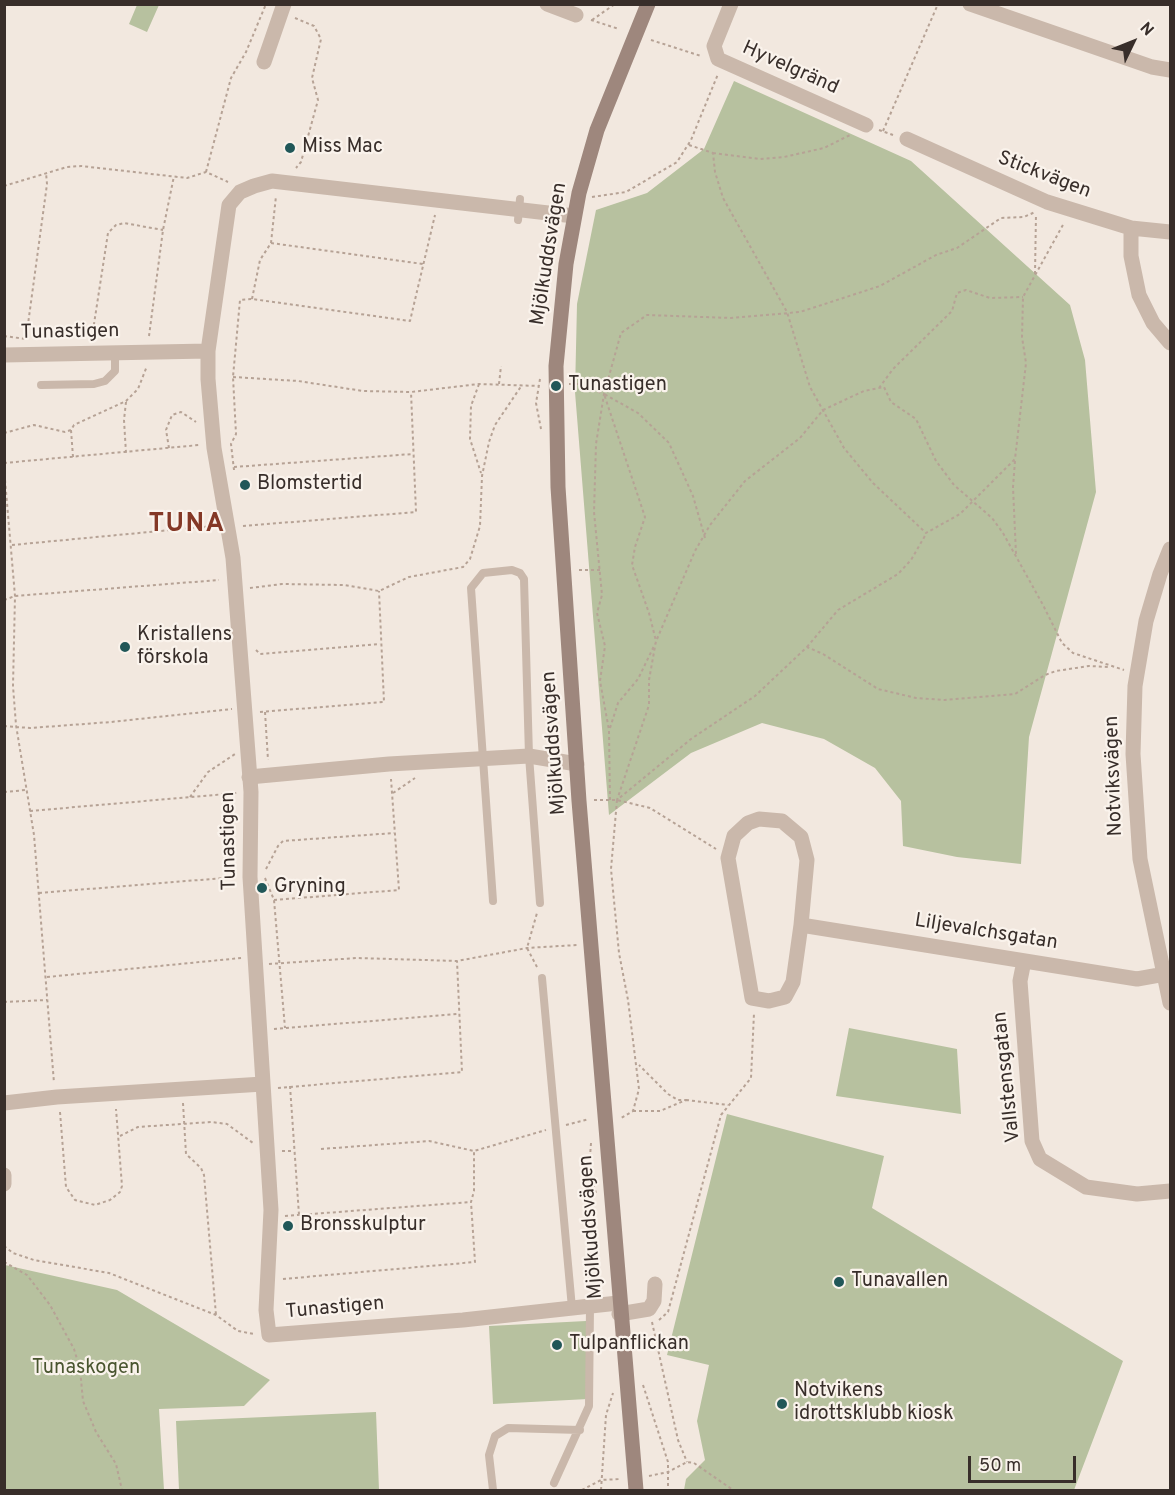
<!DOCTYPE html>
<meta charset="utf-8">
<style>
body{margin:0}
#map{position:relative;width:1175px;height:1495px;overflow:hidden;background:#f2e8df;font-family:Overpass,sans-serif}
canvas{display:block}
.frame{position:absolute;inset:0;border:6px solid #382e2a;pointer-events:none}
.north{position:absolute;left:1103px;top:12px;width:60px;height:60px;-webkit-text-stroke:4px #faf3ec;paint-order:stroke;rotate:47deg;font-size:16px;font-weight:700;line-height:24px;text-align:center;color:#382e2a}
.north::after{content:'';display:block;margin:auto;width:21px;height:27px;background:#382e2a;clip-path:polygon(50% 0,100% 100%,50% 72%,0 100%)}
.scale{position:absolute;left:968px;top:1456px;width:108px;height:27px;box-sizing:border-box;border:3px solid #382e2a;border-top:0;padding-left:8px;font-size:18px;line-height:21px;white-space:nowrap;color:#382e2a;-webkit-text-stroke:4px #faf3ec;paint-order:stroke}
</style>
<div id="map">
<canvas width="1175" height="1495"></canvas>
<div class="frame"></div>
<div class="north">N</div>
<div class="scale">50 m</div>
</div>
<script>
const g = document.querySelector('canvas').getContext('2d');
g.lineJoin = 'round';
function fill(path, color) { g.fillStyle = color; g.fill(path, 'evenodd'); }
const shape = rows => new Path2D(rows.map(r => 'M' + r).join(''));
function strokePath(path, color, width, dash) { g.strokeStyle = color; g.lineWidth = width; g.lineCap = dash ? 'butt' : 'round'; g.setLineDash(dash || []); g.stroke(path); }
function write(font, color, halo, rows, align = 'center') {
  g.font = font + ' Overpass,sans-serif'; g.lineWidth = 4.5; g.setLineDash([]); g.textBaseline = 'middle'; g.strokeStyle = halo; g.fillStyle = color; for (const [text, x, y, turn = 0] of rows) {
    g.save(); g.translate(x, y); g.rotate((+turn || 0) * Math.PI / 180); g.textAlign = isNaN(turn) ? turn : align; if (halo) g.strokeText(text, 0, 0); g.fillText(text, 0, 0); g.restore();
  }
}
fill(shape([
 [137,5,159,5,147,32,129,24],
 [734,81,911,161,1070,305,1085,360,1096,492,1029,737,1021,864,957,857,903,846,901,801,875,768,824,739,762,723,691,753,609,815,575,392,577,304,596,210,647,193,704,149],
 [849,1028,957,1049,961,1114,836,1096],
 [727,1114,884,1156,872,1208,1123,1361,1074,1490,684,1490,686,1479,705,1460,697,1421,709,1365,667,1355],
 [5,1265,117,1290,270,1380,244,1406,159,1409,164,1490,5,1490],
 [586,1321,588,1399,493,1404,489,1326],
 [376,1412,379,1490,179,1490,176,1421]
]), '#b7c19f');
strokePath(shape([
 [295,18,314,26,321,39,312,78,318,100,301,162,296,168],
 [591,20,619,29],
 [592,20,615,4],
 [651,40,701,56],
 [879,130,893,135],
 [883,131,938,4],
 [689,145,713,153,715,172,723,198,787,312,810,387,844,448,873,483,926,533,960,514,1015,459,1026,363,1022,337,1023,297,1064,223],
 [713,153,760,159,784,157,824,148,852,134],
 [206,172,231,78,246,52,266,4],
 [4,186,67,167,81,166,187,178,206,172,228,182],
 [592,197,626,192,677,162,691,140,718,74],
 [271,243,423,264],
 [1035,274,1036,214],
 [252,299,260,260,271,243,276,196],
 [4,336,26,339],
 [149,336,163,230,174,176],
 [92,337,108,233,116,225,124,223,163,230],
 [26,339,47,184,46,173],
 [233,377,298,381,363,391,411,392,479,384,539,386],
 [540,379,536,403,541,429],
 [479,384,471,406,470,439,481,473],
 [499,384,501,366],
 [569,384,579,384,604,394],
 [879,388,893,369,952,311,957,293,966,290,990,298,1023,297],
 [126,402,124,420,126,453],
 [4,433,34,425,65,432,71,430],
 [169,448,166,430,172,415,181,412,196,422],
 [73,457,71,430,74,425,126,401,138,389,147,366],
 [1015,461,1013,487,1016,554],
 [4,463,199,445],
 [234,467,413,454],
 [4,468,15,596,13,686,16,725,34,835,54,1083],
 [234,470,231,444,236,434,233,377,240,300,252,299,410,321,435,215],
 [243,526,416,512,411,392],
 [705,538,693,496,669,443,638,413,604,394,645,517,635,547,632,565,649,613,656,641,649,680,649,705,617,800,691,739,755,696,807,647,823,654,878,689,916,698,945,700,1015,694,1045,675,1056,671,1089,666,1109,667],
 [12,545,213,526],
 [579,570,600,570],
 [250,588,282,584,344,585,379,591,409,577,463,567,470,559,480,526,482,476,489,442,495,425,522,385],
 [4,600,15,596,219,580],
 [657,639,695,551,710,525,745,481,800,438,823,410,864,391,884,387,891,402,916,419,936,461,954,485,992,518,1003,533,1043,605,1062,643,1073,653,1124,670],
 [807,647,838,610,898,574,911,560,926,534],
 [256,650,260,654,380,644],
 [260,712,384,702,379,591],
 [265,712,268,760],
 [4,726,30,728,111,722,232,709],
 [610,728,618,703,638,679,655,644],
 [4,792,26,790],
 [393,793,415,778],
 [190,797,208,772,235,754],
 [594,800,617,800,650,808,716,849],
 [610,800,609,730,600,681,605,646,597,613,602,595,594,512,596,444,604,394,621,333,647,315,731,318,800,312,880,286,936,255,957,248,1001,218,1024,217,1035,212],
 [617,800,611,869,619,953,628,1000,639,1089,633,1111,621,1118],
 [30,811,237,793],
 [266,869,278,846,283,841,394,833],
 [265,878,274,900,285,1028],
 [39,893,236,877],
 [274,900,399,890,391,779],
 [269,964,357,958,457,961,527,948,577,945],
 [537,967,527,948,537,913],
 [47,977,241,958],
 [4,1002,47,1000],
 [274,1029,457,1014],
 [290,1086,299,1215],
 [278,1088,462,1072,457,961],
 [686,1100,728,1105],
 [183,1103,186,1154,201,1168,204,1175,216,1315],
 [633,1111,660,1111,686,1100,678,1100,668,1094,639,1065],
 [60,1112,66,1187,75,1200,95,1205,110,1200,120,1192,122,1186,116,1109],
 [566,1125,589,1119],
 [120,1136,138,1127,211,1122,227,1124,253,1143],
 [591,1143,589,1171,596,1193],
 [321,1149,429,1141,474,1151,546,1130],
 [282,1151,294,1151],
 [285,1216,471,1202],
 [4,1246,13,1253,34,1260,109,1273,216,1315,238,1331,254,1334],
 [4,1262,27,1275,50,1305,74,1349,80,1369,83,1401,96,1432,116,1464,122,1490],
 [283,1279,475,1262,471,1202,474,1191,474,1151],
 [659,1320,668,1312,721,1115,751,1078,754,1013],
 [652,1322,678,1440,687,1462],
 [643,1385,668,1462,668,1490],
 [649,1476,668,1472,687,1462,694,1463,733,1490],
 [582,1490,601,1480,621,1479],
 [601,1490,606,1415,613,1393]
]), '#b6a295', 2, [3, 3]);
strokePath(shape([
 [518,220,520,199],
 [41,385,94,384,105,381,115,371,115,352],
 [493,901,471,588,483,573,512,570,520,573,524,579,529,756,540,903],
 [542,978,572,1308],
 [554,1483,589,1406,590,1306],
 [493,1490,489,1455,495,1436,508,1428,580,1430]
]), '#cab8ab', 8);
strokePath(shape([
 [547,4,576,15],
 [731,4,714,46,718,59,866,125],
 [970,4,1152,67,1170,70],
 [264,62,284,4],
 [907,139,1047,202,1131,228,1170,232],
 [574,216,272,181,254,186,240,192,229,205,208,351,208,379,214,448,233,558,251,792,250,877,271,1210,266,1310,269,1335,463,1320,618,1303],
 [1131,228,1131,256,1139,295,1153,323,1170,343],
 [4,355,208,351],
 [1170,549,1160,574,1146,621,1135,686,1133,754,1140,859,1170,1003],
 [249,777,389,764,529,756,577,764],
 [801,925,807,860,801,837,782,821,759,819,748,823,734,836,728,858,752,998,769,1001,785,997,793,982,801,925,1137,979,1165,974],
 [1024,961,1020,981,1032,1141,1040,1159,1086,1187,1137,1194,1170,1191],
 [4,1103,57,1097,263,1084],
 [4,1175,4,1184],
 [619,1314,649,1309,654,1301,655,1284]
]), '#cab8ab', 15);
strokePath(shape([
 [636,1490,579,801,558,487,556,366,566,264,579,193,597,130,648,4]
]), '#9e877d', 15);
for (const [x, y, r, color] of [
 [290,148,6,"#215758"],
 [556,386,6,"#215758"],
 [245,485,6,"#215758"],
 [125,647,6,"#215758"],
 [262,888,6,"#215758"],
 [288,1226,6,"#215758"],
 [839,1282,6,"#215758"],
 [557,1345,6,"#215758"],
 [782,1404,6,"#215758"]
]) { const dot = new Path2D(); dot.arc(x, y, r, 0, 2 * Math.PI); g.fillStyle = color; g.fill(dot); strokePath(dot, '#faf3ec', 2); }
write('20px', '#382e2a', '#faf3ec', [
 ["Hyvelgränd",790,69,24],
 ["Stickvägen",1044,176,21],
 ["Mjölkuddsvägen",550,254,-81],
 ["Tunastigen",70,333,-1],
 ["Mjölkuddsvägen",555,743,-94],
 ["Notviksvägen",1115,776,-92],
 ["Tunastigen",230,841,-91],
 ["Liljevalchsgatan",986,933,9],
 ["Vallstensgatan",1008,1077,-96],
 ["Mjölkuddsvägen",592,1227,-94],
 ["Tunastigen",335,1309,-5]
]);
write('20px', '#382e2a', '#faf3ec', [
 ["Miss Mac",302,148],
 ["Tunastigen",568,386],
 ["Blomstertid",257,485],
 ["Kristallens",137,636],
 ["förskola",137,659],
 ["Gryning",274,888],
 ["Bronsskulptur",300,1226],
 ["Tunavallen",851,1282],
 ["Tulpanflickan",569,1345],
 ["Notvikens",794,1392],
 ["idrottsklubb kiosk",794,1415]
], 'left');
write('20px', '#49552f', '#faf3ec', [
 ["Tunaskogen",86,1369]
]);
g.letterSpacing = '1.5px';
write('bold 26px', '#843826', '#faf3ec', [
 ["TUNA",187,526]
]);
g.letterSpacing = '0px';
</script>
